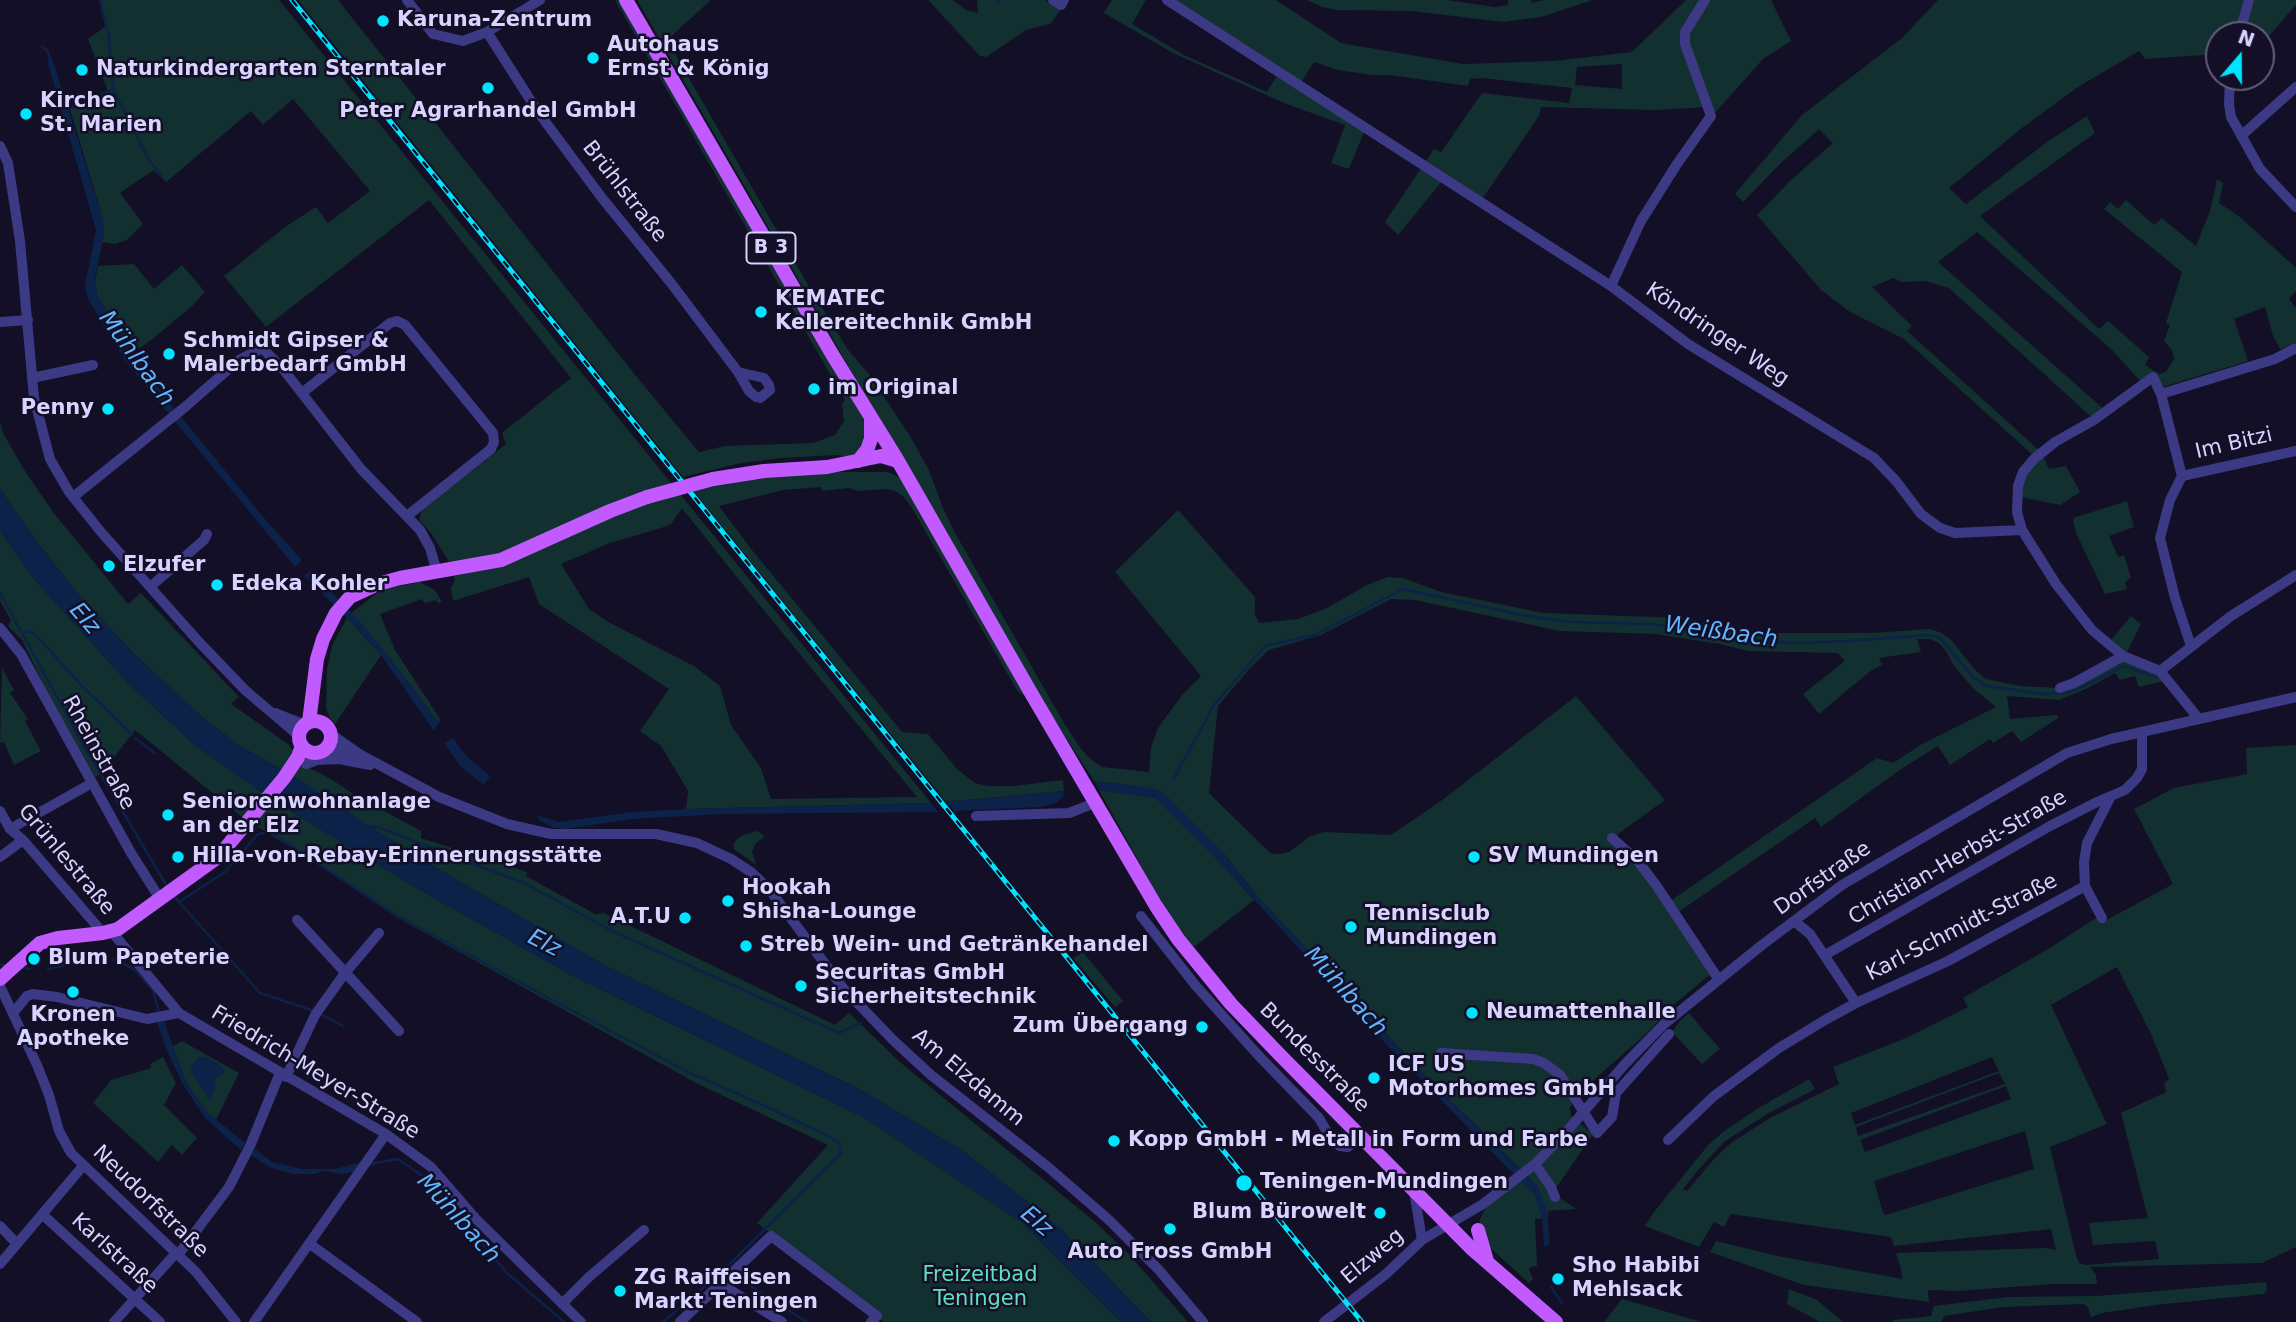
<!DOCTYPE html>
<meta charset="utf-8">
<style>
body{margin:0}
#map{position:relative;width:2296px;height:1322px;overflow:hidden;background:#130f26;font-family:"DejaVu Sans",sans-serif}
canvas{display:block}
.north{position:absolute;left:2205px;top:21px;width:70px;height:70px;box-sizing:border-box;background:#130f26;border:2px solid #625e7d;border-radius:50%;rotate:20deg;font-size:19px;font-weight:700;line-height:28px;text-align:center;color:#d9d4ff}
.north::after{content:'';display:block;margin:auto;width:24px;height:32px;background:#00e5ff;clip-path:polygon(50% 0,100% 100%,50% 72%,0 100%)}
</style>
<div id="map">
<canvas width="2296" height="1322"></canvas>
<div class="north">N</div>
</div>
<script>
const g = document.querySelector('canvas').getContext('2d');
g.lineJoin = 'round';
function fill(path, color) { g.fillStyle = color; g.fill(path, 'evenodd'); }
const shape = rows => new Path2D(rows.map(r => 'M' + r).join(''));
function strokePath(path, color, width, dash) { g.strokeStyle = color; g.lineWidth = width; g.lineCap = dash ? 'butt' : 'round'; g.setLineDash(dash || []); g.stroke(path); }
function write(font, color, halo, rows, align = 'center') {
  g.font = font + ' "DejaVu Sans",sans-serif'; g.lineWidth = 5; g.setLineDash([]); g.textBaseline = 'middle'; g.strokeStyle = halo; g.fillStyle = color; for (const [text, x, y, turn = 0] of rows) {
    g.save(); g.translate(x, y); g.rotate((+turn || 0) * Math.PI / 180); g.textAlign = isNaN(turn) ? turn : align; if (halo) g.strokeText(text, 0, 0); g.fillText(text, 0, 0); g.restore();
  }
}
fill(shape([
 [100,0,279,0,931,803,686,809,688,791,661,746,640,731,669,689,539,604,529,577,453,601,451,588,455,580,448,560,431,533,419,520,422,510,506,444,502,433,571,378,429,200,266,327,224,276,285,227,316,207,328,223,370,191,293,99,263,125,251,111,166,182,154,170,120,193,143,224,127,240,115,244,102,242,103,219,70,109,108,91,88,39,106,26],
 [682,508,735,575,917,797,771,799,761,768,731,725,720,686,694,666,610,623,589,609,561,564,610,543,661,528,671,524],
 [298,0,338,0,636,376,699,452,725,446,813,443,835,435,844,421,842,404,845,400,615,0,624,0,845,381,866,425,867,445,851,457,835,455,782,458,741,463,683,477],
 [637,0,711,0,667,40,807,283,848,350,869,374,910,436,929,470,943,508,955,533,1064,723,1079,746,1089,758,1102,767,1149,772,1151,747,1158,728,1182,695,1201,676,1115,572,1178,510,1255,597,1255,614,1259,623,1298,619,1325,609,1367,585,1388,577,1403,578,1441,592,1543,613,1682,618,1749,633,1872,633,1930,629,1942,633,1952,641,1975,670,1986,679,2020,686,2060,688,2120,661,2126,661,2155,672,2164,681,2139,687,2135,676,2120,680,2115,673,2088,688,2059,700,2007,696,2010,719,2057,715,2058,718,2021,742,2012,731,1993,743,1990,739,1950,765,1938,746,1901,769,1821,827,1815,818,1677,913,1712,973,1672,1006,1647,1033,1596,1078,1582,1092,1570,1107,1571,1116,1593,1134,1556,1188,1560,1198,1576,1209,1548,1211,1548,1218,1535,1219,1537,1266,1531,1267,1529,1270,1533,1279,1529,1283,1486,1244,1480,1225,1480,1219,1487,1205,1525,1173,1433,1084,1257,896,1226,856,1162,792,1127,785,1094,781,1039,696],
 [1391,599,1415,600,1560,631,1656,634,1720,644,1748,651,1838,653,1845,661,1803,694,1819,714,1869,672,1882,665,1879,658,1921,652,1917,639,1930,639,1939,643,1946,651,1954,666,1974,689,1996,707,1922,744,1893,763,1877,758,1669,902,1618,839,1618,834,1665,800,1576,696,1445,798,1391,835,1324,832,1309,837,1289,852,1280,854,1270,853,1209,793,1218,706,1251,667,1269,650,1321,635],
 [928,0,953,0,966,10,978,13,977,0,1045,0,1058,8,1063,7,1050,24,1026,30,986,57,980,56],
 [1112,0,1146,0,1132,24,1184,55,1267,92,1279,72,1167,0,1276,0,1341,43,1463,64,1553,61,1632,52,1686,0,1771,0,1791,41,1763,59,1712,116,1708,107,1654,110,1541,107,1539,116,1480,202,1443,180,1398,235,1385,222,1434,149,1441,152,1482,93,1569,103,1572,88,1482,78,1470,79,1468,86,1390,75,1372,75,1338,70,1314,62,1300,84,1364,132,1349,169,1331,163,1345,125,1284,103,1173,53,1104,13],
 [1622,64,1622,89,1575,85,1577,67],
 [1307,0,1447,0,1495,7,1508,5,1508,0,1531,0,1532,3,1543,0,1593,0,1541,17,1503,22,1412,11,1337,10,1322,7],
 [1938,0,2296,0,2296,5,2261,45,2261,35,2219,35,2219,54,2145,59,2139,51,2078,87,2022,128,1949,188,1966,204,2047,142,2087,116,2095,133,1980,216,2099,329,2108,321,2149,357,2145,365,2159,374,2166,372,2174,359,2172,350,2164,341,2170,325,2166,323,2182,272,2104,209,2110,202,2118,209,2126,200,2154,225,2162,218,2196,246,2210,211,2217,179,2223,183,2219,203,2240,217,2296,268,2296,291,2289,299,2296,308,2296,342,2281,350,2273,336,2265,307,2234,319,2248,361,2156,389,2153,383,2146,387,2111,349,1977,232,1938,262,2108,413,2096,421,1949,288,1925,281,1901,282,1893,278,1872,287,1912,326,1907,331,2041,452,2049,469,2066,466,2080,492,2060,505,2016,496,2035,457,1904,339,1850,312,1820,289,1757,215,1791,180,1833,143,1819,129,1781,163,1743,202,1735,194,1802,115,1902,38],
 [134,264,154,289,182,265,205,292,192,306,161,332,142,347,131,351,97,295,95,281,98,266],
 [0,421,3,433,23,468,53,512,128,604,141,593,239,697,231,704,288,744,307,767,331,779,371,806,373,805,421,831,421,838,527,872,526,876,595,914,604,913,835,1025,849,1013,901,1063,1094,1221,1126,1251,1188,1322,1151,1322,1059,1227,963,1151,861,1090,606,966,455,879,370,827,295,777,238,745,201,716,136,656,78,594,34,538,0,489],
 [806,472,888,472,901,478,1026,696,1018,692,912,508,904,497,895,491,887,489,858,491,849,488,823,491,821,487,783,490,719,506,752,550,902,732,928,734,957,769,975,783,988,786,1014,786,1063,780,1064,791,946,802,693,490,729,480],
 [2127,501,2134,527,2109,536,2118,557,2124,555,2131,578,2125,582,2127,589,2105,594,2076,533,2073,518],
 [0,531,35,580,129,684,196,746,273,800,413,886,573,976,863,1117,1020,1221,1121,1322,884,1322,757,1223,828,1145,696,1083,398,918,317,864,242,817,135,730,101,774,95,777,45,687,22,640,8,626,11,620,0,601],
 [420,582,435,590,442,602,438,603,436,600,425,603,422,599,380,614,395,650,440,719,439,723,389,657,351,613,376,594,386,589],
 [2131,616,2141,624,2126,654,2111,640],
 [347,618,381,655,335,724,330,718,326,709,327,669,333,643],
 [2,668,14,690,10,693,28,719,25,721,41,751,14,765,4,742,0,743],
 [2296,745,2296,1247,2262,1263,2090,1267,2096,1275,2097,1284,2054,1284,1957,1291,1928,1290,1929,1302,1804,1285,1710,1252,1716,1241,1778,1256,1902,1279,1901,1269,1896,1253,2046,1248,2056,1250,2051,1229,1894,1246,1891,1237,1731,1214,1724,1227,1714,1222,1699,1247,1645,1226,1654,1212,1709,1144,1723,1132,1757,1109,1809,1079,1815,1089,1769,1113,1725,1141,1698,1170,1683,1189,1687,1191,1715,1158,1731,1143,1770,1118,1839,1084,1833,1067,1906,1038,1968,1007,1963,998,2048,949,2099,916,2103,922,2173,884,2134,809,2174,788,2247,774,2246,748],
 [2117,967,2152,1036,2169,1079,2164,1083,2166,1092,2121,1113,2148,1218,2089,1223,2093,1245,2155,1241,2159,1259,2085,1265,2079,1263,2076,1255,2050,1147,2107,1124,2051,1005],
 [1992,1057,1999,1071,1855,1125,1851,1113],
 [1999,1073,2005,1084,1858,1136,1856,1127],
 [2006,1086,2011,1099,1865,1152,1860,1140],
 [2025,1131,2034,1169,1886,1215,1883,1213,1874,1181],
 [1099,790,1156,798,1219,861,1254,900,1194,947,1179,929,1153,887],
 [757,831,765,836,755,844,752,852,756,865,734,849,733,845,736,840,743,835],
 [1083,952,1123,1001,1115,1007,1073,958],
 [1689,1013,1720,1049,1702,1064,1672,1032,1680,1021],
 [182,1041,239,1073,216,1120,206,1111,186,1082,172,1047],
 [163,1057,176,1083,164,1105,197,1138,182,1155,172,1145,158,1162,93,1103,111,1080,151,1068,150,1064],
 [2266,1282,2267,1289,2264,1294,2155,1305,2102,1313,2091,1317,2088,1307,2083,1304,2003,1307,1944,1316,1941,1322,1893,1322,1893,1320,1931,1316,1934,1306,2008,1297,2097,1296],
 [1789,1289,1817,1300,1843,1322,1820,1322,1787,1304],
 [1622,1299,1702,1322,1604,1322]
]), '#12302f');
fill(shape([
 [52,58,103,219,104,235,95,278,97,295,132,353,172,406,265,519,302,560,295,567,140,379,124,359,87,297,85,286,96,230,47,60],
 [0,489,34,538,78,594,136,656,201,716,238,745,295,777,370,827,455,879,606,966,861,1090,963,1151,1059,1227,1151,1322,1121,1322,1020,1221,863,1117,573,976,413,886,273,800,196,746,129,684,35,580,0,531],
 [311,570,363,625,389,657,439,723,434,731,381,655,347,618,304,576],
 [453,738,466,756,490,776,484,785,461,767,444,743],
 [1094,781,1151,788,1162,792,1226,856,1257,896,1433,1084,1537,1185,1547,1211,1550,1245,1544,1246,1542,1218,1535,1196,1386,1044,1219,861,1156,798,1099,790],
 [1064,791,1063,797,1056,803,1040,807,954,811,946,802],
 [931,803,938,812,721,814,632,819,566,829,554,828,539,820,540,818,533,814,559,822,632,812,686,809],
 [164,1021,186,1082,206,1111,245,1143,241,1150,205,1118,182,1083,166,1048,157,1022],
 [198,1057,206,1057,218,1064,225,1072,214,1079,216,1087,210,1101,192,1073,191,1067],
 [255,1149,272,1162,302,1169,335,1169,360,1162,354,1172,342,1174,324,1171,314,1174,293,1174,269,1167,251,1155]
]), '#0c2248');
strokePath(shape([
 [100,0,109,38,113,89,149,160,162,176],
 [996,0,999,3],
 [42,47,47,50,51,61],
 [68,110,113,89],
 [0,593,85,748,168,888],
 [22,633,29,631,35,634,81,685,132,735],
 [135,738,155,753],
 [1173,780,1214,705,1265,646,1315,635,1403,589,1526,616,1574,622,1652,624,1737,639,1797,643,1848,641,1929,635,1939,637,1973,677,1986,686,2044,694,2063,693,2076,690,2124,666,2152,676,2160,677],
 [366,826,378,827,526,884,610,930,839,1033,861,1023],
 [175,896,179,902,225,872,258,834,270,832,398,916,554,1001,690,1073,763,1105,830,1137,839,1143,841,1153,725,1269],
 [179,902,260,993,314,1011],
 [113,960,119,961,135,970,153,990,159,1013],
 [0,965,4,965],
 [23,968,30,969],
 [48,969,78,962],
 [320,1014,343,1026],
 [370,1164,398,1159,427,1179,507,1273,564,1322],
 [733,1275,807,1322],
 [1551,1287,1562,1303],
 [663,1322,725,1269]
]), '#0c2248', 2.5);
strokePath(shape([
 [407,0,433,34,463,41,487,32,540,0],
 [1053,0,1061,5,1064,0],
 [1167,0,1611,286,1688,344,1874,458,1896,481,1921,514,1940,528,1955,533,2022,530],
 [487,32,538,112,602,198,671,283,738,372,749,391,756,397,760,398,770,390,769,385,764,378,738,372],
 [2239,35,2249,0],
 [2230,77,2229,104,2231,117,2260,169,2296,207],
 [2241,136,2296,87],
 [0,146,8,163,20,241,34,398,50,459,69,492,101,532,199,642,245,690,299,736],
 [1611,286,1641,221,1677,164,1711,116,1685,44,1685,32,1705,0],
 [0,322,28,320],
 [32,378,93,365],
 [302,393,390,323,397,321,405,325,493,433,494,442,491,449,407,516],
 [2161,394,2275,359,2296,348],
 [2182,476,2296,451],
 [73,497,185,407,239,360,262,348,283,369,361,469,420,530,430,548,437,572],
 [150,587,204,540,207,534],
 [0,628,21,654,131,853,160,899],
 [2191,646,2175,598,2160,538,2170,500,2182,476,2161,394,2153,377,2094,420,2055,442,2034,459,2023,472,2018,486,2017,512,2022,530,2056,584,2092,630,2123,656,2160,671,2199,719],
 [2160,671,2231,616,2296,575],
 [2060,688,2074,683,2123,656],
 [275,713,305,725],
 [331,734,361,755,439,797,507,824,551,834,656,834,697,843,731,859,751,872,769,889,843,988,893,1040,931,1075,1048,1167,1109,1220,1159,1270,1203,1322],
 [327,748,355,754],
 [306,764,317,760,339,759,370,765],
 [0,811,10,829,23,840,103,933],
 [976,816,1069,813,1097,802],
 [10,829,92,783],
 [1612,838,1637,860,1656,885,1719,980],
 [0,857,23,840],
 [1141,916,1196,986,1258,1055,1319,1118,1332,1141,1340,1146,1348,1147,1360,1135],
 [2102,918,2085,886,2084,862,2087,843,2111,796],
 [297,920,399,1031],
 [1794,921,1810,934,1856,1003],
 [112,932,179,1013,386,1134,431,1167,476,1219,581,1322],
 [1825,955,2050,826,2097,802,2125,790,2137,778,2142,769,2142,732],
 [0,986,37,1065,49,1095,59,1131,71,1153,196,1272,236,1322],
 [13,1013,27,996,33,994,57,997,147,1019,179,1013],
 [1441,1053,1533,1059,1544,1063,1560,1075,1597,1133,1612,1117,1616,1093,1669,1034],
 [286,1077,315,1015,345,973,379,933],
 [1668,1140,1714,1096,1779,1048,1825,1020,1856,1003,1948,961,2085,886],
 [1535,1164,1551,1187,1555,1197],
 [1414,1191,1422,1240],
 [42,1214,160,1322],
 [0,1226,17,1244],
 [310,1244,417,1322],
 [0,1264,83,1166],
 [719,1283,782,1322],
 [562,1304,589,1277,644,1230],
 [114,1322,176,1253,181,1251,229,1187,250,1146,280,1073],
 [254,1322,386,1134],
 [680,1322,771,1236,877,1316,871,1322],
 [1324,1322,1386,1274,1422,1240,1483,1204,1535,1164,1567,1131,1625,1064,1664,1024,1762,945,1842,885,2067,753,2111,739,2296,697]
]), '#3d3a85', 10);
strokePath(shape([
 [626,0,832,354,898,461,1031,693,1156,906,1178,939,1231,1004,1281,1056,1472,1249,1556,1322],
 [858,461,867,450,871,439,871,418],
 [713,479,764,471,827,467,881,456,898,461],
 '299 737a16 16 0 1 1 32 0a16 16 0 1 1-32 0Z',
 [309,722,317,659,323,639,336,613,350,597,378,584,400,578,501,560,610,511,647,497],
 [0,979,40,943,58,938,103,933,118,929,218,857,284,778,298,757,302,746],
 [1478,1230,1487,1261]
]), '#c25bff', 14);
const rail = shape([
 [292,0,1362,1322]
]);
strokePath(rail, '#00e5ff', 5);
strokePath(rail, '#130f26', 2.5, [8]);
strokePath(shape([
 [647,497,713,479]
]), '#c25bff', 14);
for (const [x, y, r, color] of [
 [383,21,7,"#00e5ff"],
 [593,58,7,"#00e5ff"],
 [82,70,7,"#00e5ff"],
 [488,88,7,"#00e5ff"],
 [26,114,7,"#00e5ff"],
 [761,312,7,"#00e5ff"],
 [169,354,7,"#00e5ff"],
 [814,389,7,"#00e5ff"],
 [108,409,7,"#00e5ff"],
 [109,566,7,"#00e5ff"],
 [217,585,7,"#00e5ff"],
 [168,815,7,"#00e5ff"],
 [178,857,7,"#00e5ff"],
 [1474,857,7,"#00e5ff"],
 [728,901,7,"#00e5ff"],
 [685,918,7,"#00e5ff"],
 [1351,927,7,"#00e5ff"],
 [746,946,7,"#00e5ff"],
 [34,959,7,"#00e5ff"],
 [801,986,7,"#00e5ff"],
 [73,992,7,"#00e5ff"],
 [1472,1013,7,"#00e5ff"],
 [1202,1027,7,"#00e5ff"],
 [1374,1078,7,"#00e5ff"],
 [1114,1141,7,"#00e5ff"],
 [1244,1183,9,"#00e5ff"],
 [1380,1213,7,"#00e5ff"],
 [1170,1229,7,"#00e5ff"],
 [1558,1279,7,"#00e5ff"],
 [620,1291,7,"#00e5ff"]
]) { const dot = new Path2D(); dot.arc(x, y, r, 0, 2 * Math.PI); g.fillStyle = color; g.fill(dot); strokePath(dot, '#130f26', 2.5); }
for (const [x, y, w] of [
 [771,248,49]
]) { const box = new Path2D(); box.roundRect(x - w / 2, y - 15.5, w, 31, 5); g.fillStyle = '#130f26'; g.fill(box); strokePath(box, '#d9d4ff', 2); }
write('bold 19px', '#d9d4ff', null, [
 ["B 3",771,248]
]);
write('bold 21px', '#d9d4ff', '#130f26', [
 ["Karuna-Zentrum",397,21],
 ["Autohaus",607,46],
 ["Ernst & König",607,70],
 ["Naturkindergarten Sterntaler",96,70],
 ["Kirche",40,102],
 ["St. Marien",40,126],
 ["Peter Agrarhandel GmbH",488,112,"center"],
 ["KEMATEC",775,300],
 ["Kellereitechnik GmbH",775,324],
 ["Schmidt Gipser &",183,342],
 ["Malerbedarf GmbH",183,366],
 ["im Original",828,389],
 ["Penny",94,409,"right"],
 ["Elzufer",123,566],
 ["Edeka Kohler",231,585],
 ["Seniorenwohnanlage",182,803],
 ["an der Elz",182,827],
 ["Hilla-von-Rebay-Erinnerungsstätte",192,857],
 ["SV Mundingen",1488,857],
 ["Hookah",742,889],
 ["Shisha-Lounge",742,913],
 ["Tennisclub",1365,915],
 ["Mundingen",1365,939],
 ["A.T.U",671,918,"right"],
 ["Streb Wein- und Getränkehandel",760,946],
 ["Blum Papeterie",48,959],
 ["Securitas GmbH",815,974],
 ["Sicherheitstechnik",815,998],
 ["Neumattenhalle",1486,1013],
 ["Kronen",73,1016,"center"],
 ["Apotheke",73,1040,"center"],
 ["Zum Übergang",1188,1027,"right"],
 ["ICF US",1388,1066],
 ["Motorhomes GmbH",1388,1090],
 ["Kopp GmbH - Metall in Form und Farbe",1128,1141],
 ["Teningen-Mundingen",1260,1183],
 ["Blum Bürowelt",1366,1213,"right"],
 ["Auto Fross GmbH",1170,1253,"center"],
 ["Sho Habibi",1572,1267],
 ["Mehlsack",1572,1291],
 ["ZG Raiffeisen",634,1279],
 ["Markt Teningen",634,1303]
], 'left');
write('21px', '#d9d4ff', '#130f26', [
 ["Brühlstraße",624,192,52],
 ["Köndringer Weg",1717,335,34],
 ["Im Bitzi",2234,444,-13],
 ["Rheinstraße",98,753,61],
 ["Christian-Herbst-Straße",1958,858,-30],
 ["Grünlestraße",66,860,50],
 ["Dorfstraße",1823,879,-35],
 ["Karl-Schmidt-Straße",1962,928,-27],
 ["Bundesstraße",1314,1058,45],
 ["Friedrich-Meyer-Straße",315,1073,31],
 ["Am Elzdamm",968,1078,40],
 ["Neudorfstraße",150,1202,44],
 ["Karlstraße",114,1254,42],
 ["Elzweg",1373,1257,-40]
]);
write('21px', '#5fe0c0', '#130f26', [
 ["Freizeitbad",980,1276],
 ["Teningen",980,1300]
]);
write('italic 23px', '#62b6ff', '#130f26', [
 ["Mühlbach",136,359,54],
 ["Elz",84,619,49],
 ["Weißbach",1721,633,8],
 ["Elz",544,944,27],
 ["Mühlbach",1345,992,48],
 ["Mühlbach",458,1219,48],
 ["Elz",1036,1222,40]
]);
</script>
